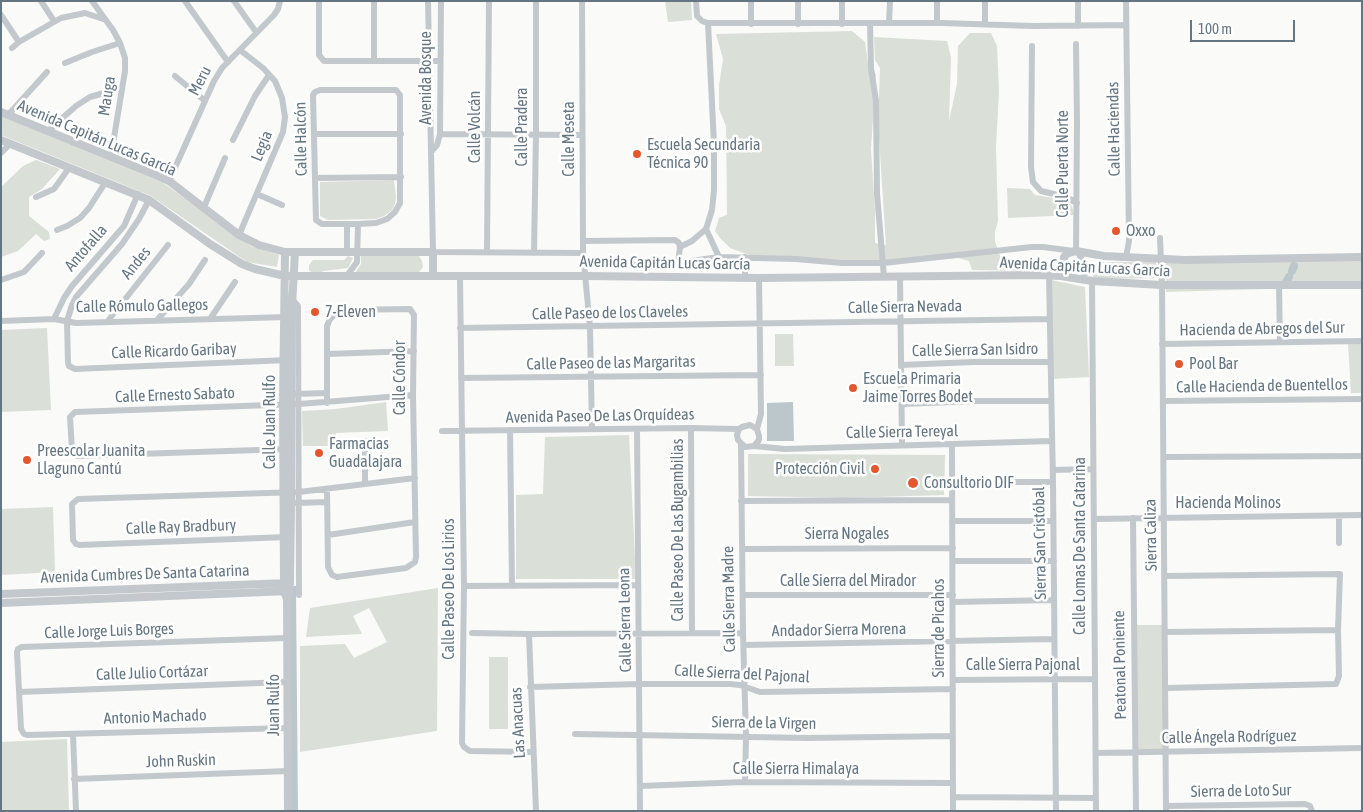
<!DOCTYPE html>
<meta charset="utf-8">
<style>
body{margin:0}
#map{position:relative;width:1363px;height:812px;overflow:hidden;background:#fafaf8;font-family:"Asap Condensed",sans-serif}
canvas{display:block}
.frame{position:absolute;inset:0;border:2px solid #657683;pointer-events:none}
.scale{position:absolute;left:1190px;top:20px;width:105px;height:22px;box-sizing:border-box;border:2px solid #657683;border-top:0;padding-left:6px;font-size:15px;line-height:18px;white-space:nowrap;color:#657683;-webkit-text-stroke:4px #fff;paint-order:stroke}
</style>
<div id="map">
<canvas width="1363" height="812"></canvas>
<div class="frame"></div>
<div class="scale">100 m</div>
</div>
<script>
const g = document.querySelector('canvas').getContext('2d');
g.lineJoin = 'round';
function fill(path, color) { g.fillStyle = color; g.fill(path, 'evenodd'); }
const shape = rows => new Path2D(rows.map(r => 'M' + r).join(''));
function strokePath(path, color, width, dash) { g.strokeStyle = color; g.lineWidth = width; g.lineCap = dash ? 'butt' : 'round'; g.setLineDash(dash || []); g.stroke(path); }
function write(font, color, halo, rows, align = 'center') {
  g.font = font + ' "Asap Condensed",sans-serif'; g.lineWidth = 5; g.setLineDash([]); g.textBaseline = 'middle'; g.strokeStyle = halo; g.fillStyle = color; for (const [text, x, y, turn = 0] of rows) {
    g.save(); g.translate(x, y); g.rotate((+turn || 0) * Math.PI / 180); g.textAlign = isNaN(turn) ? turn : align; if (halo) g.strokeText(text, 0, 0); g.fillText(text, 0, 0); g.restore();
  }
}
fill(shape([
 [665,1,691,1,692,20,668,22],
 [852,31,865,42,868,64,876,74,871,149,875,211,875,243,886,245,878,123,880,68,875,60,874,37,947,41,951,57,949,121,957,84,958,46,970,33,991,33,997,46,999,91,996,147,998,221,995,232,995,242,1002,261,1007,259,1036,258,1031,265,1046,271,972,270,969,261,943,254,873,262,752,256,730,248,721,239,715,231,719,218,727,215,726,126,719,109,719,85,723,59,716,34],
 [1,116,162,182,251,246,279,255,277,267,247,262,151,196,1,135],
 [36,160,60,169,42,189,29,197,29,216,49,232,50,239,44,241,36,234,18,251,1,257,1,187,23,166],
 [394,180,396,197,395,204,392,210,384,216,376,219,328,220,320,216,320,182],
 [1007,188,1030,189,1035,195,1066,200,1072,206,1074,215,1008,218],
 [348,256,353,258,348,268,323,271,320,274,313,274,309,270,309,265,313,260,344,260],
 [361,256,419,256,422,261,423,267,419,272,355,273,361,264],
 [1362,258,1362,286,1166,292,1166,263],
 [1099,262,1156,262,1156,278,1096,279,1093,277,1091,271,1093,264],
 [1051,280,1085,287,1089,377,1052,379],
 [47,328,51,410,1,412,1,330],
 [775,334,793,334,794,366,775,366],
 [1348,344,1362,344,1362,393,1351,393],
 [386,402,388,431,336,433,334,446,303,446,302,411,336,409],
 [629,435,636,579,516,579,516,495,543,494,545,437],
 [748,454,945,455,944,495,841,498,748,496],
 [53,507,55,572,1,575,1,509],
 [438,588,437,731,300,752,300,646,345,644,354,658,387,642,369,608,353,616,362,634,306,637,310,608],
 [1134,625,1167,625,1168,754,1135,755],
 [489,657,508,657,508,729,489,729],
 [67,739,69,811,1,811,1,742]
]), '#dadfd7');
fill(shape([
 [793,402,794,441,767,441,767,403]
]), '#bbc7cb');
strokePath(shape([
 [1292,271,1294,266],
 [1285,284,1289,277],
 [294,811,292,595,295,590]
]), '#bbc7cb', 8);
strokePath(shape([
 [41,1,54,21],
 [92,1,113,30,120,43,125,58,125,71,111,156],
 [185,1,228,62],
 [234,1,256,32],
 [319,1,319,55,324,61,440,61],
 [374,1,374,61],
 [428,1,433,252,583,253],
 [582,1,583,253,590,327,592,429],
 [696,1,697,16,702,21,708,23,942,23,1033,26,1126,25],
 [751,1,751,24],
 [798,1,798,24],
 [985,1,985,24],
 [1078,1,1078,26],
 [1,15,19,42],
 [708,23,714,144,714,190,712,210,706,229,719,257],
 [870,23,871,68,876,101,877,194,884,277],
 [889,23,890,1],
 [937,23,937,1],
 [842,24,842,1],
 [1076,44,1077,123,1076,251,1080,256,1085,265,1085,274,1082,280],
 [1032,46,1031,167,1033,182,1041,191,1066,197,1077,203],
 [12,48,19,42,61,18,85,13,103,19],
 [65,63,92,52,120,43],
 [175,76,205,101],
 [320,90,396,90,400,95,400,203,395,212,387,219,376,223,358,224,322,224,316,220,313,95,315,92,320,90],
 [8,115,47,72],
 [48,131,76,106,90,97,121,88],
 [315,134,401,134],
 [440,134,582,135],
 [233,140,255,96,269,75],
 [431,152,437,145,440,134,441,1],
 [1,153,10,144],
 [315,178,401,177],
 [169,181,214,81,222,68,274,15,278,9,280,1],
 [257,194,282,205],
 [36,197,54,189,69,168],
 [149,200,139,219,122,244,76,297,72,305,67,321,68,363,69,366,75,369,288,360],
 [204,207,225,158],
 [57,230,67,226,80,218,89,208,105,183],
 [239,235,283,132,285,117,282,98,275,81,263,68,240,50],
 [1160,238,1162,285,1166,811],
 [583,241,675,240,679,243,680,247,678,263],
 [680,247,692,241,706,229],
 [347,251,347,224],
 [487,252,489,1],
 [534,253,536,134,536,1],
 [1126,257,1129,241,1126,1],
 [583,265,664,265,719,257,796,259,842,263,883,263,1032,247,1043,247,1074,251],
 [1049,275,1053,482,1056,811],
 [346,277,357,262,358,224],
 [460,277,464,586,462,743,464,747,470,751,533,752],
 [900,277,902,445],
 [745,278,745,257],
 [1,280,24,272,42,253],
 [1092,281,1096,811],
 [1279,285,1280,342],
 [284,297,292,299,298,306,299,595],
 [54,319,64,298,72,286,124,226,138,194],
 [210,319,235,282],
 [157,320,189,284,205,260],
 [1,321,54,319,76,323,287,317],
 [107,322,168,245],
 [460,328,1050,319],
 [1162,344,1362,341],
 [327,354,414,351],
 [901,365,973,362,1050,362],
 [461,378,761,375],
 [295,394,327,393],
 [1163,401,1362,399],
 [327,403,327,326,330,319,338,312,344,310,410,309,414,315,413,395,416,557,415,562,406,568,337,577,332,575,328,567,327,489],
 [902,404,976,401,1050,401],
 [691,428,692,633],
 [637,429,640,811],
 [739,429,737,435,738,440,745,447,754,446,785,449,1052,441],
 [739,429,742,427,750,425,757,429],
 [510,430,512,586],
 [442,431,691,428,739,429],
 [365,441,365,484],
 [952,444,953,811],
 [741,445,743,633,746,737,745,782],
 [754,446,759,440,759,436,757,429,761,414,759,278],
 [288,449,77,456,72,450,70,417,75,412,299,404,413,395],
 [1164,457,1362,456],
 [1053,470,1093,469],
 [952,482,1053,482],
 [741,501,952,500],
 [296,503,327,502],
 [1339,516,1339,543],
 [1133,518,1136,811],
 [1094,519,1362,515],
 [952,521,1053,521],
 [328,535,415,522],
 [287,537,79,545,76,544,73,540,72,504,78,499,299,492,415,478],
 [742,549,953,548],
 [953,561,1054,561],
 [1166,576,1340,574,1338,630,1339,676,1336,684,1166,688],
 [464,586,638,585],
 [743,595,953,595],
 [953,602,1054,600],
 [1166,632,1338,630],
 [472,633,529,634,743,633],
 [529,634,536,811],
 [744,645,1054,639],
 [953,680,1094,679],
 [530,687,639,684,730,684,740,685,760,692,953,689],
 [19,692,287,682],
 [287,728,27,735,24,734,21,729,17,652,18,649,22,647,287,638],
 [73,734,76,811],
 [575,734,808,738,952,736],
 [1096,753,1362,748],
 [74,779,288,771],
 [640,786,745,782,952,783],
 [953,797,1096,798],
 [1166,806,1305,804,1310,806,1312,811]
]), '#c3c8cc', 6);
strokePath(shape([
 [1,112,158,176,169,181,239,235,259,245,285,252,433,252,433,276],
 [1,140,149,200,210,244,242,264,255,269,285,276,585,276,759,278,1040,275,1061,276,1092,281,1162,285,1362,285],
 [285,252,283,405,284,583,284,591,287,599],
 [1061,276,1064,257,1068,253,1076,251,1104,256,1185,260,1362,257],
 [1,594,288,583],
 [1,603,289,591],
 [288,811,287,599,290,583,291,503,291,324,295,252]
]), '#c3c8cc', 8);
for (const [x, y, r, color] of [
 [637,154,5,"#e4572e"],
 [1116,231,5,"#e4572e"],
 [315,312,5,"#e4572e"],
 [1179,364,5,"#e4572e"],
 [853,388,5,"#e4572e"],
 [319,453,5,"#e4572e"],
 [27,460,5,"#e4572e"],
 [875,469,5,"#e4572e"],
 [913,483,6,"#e4572e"]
]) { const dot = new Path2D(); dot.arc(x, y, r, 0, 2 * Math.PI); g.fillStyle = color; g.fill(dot); strokePath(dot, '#fff', 2); }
write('16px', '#657683', '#fff', [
 ["Avenida Bosque",426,78,-90],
 ["Meru",200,81,-63],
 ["Mauga",107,96,-81],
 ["Calle Volcán",475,127,-90],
 ["Calle Pradera",522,127,-90],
 ["Calle Haciendas",1114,129,-91],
 ["Avenida Capitán Lucas García",97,138,23],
 ["Calle Halcón",301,139,-91],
 ["Calle Meseta",569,139,-90],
 ["Legia",262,146,-68],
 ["Calle Puerta Norte",1063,164,-90],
 ["Antofalla",86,248,-49],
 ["Andes",136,263,-51],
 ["Avenida Capitán Lucas García",665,263,1],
 ["Avenida Capitán Lucas García",1085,267,3],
 ["Calle Rómulo Gallegos",142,306,-1],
 ["Calle Sierra Nevada",905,307,-1],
 ["Calle Paseo de los Claveles",610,313,-1],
 ["Hacienda de Abregos del Sur",1262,329,-1],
 ["Calle Sierra San Isidro",975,350,-1],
 ["Calle Ricardo Garibay",174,351,-2],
 ["Calle Paseo de las Margaritas",611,363,-1],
 ["Calle Cóndor",400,378,-90],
 ["Calle Hacienda de Buentellos",1262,386,-1],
 ["Calle Ernesto Sabato",175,395,-2],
 ["Avenida Paseo De Las Orquídeas",600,416,-1],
 ["Calle Juan Rulfo",270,422,-90],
 ["Calle Sierra Tereyal",902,432,-1],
 ["Hacienda Molinos",1228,503],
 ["Calle Ray Bradbury",181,527,-2],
 ["Calle Paseo De Las Bugambilias",678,530,-90],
 ["Sierra Nogales",847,534],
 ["Sierra Caliza",1151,535,-91],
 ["Sierra San Cristóbal",1040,543,-91],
 ["Calle Lomas De Santa Catarina",1080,546,-90],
 ["Avenida Cumbres De Santa Catarina",145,574,-2],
 ["Calle Sierra del Mirador",848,581],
 ["Calle Paseo De Los Lirios",449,589,-90],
 ["Calle Sierra Madre",729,599,-91],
 ["Calle Sierra Leona",625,620,-91],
 ["Sierra de Picahos",939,628,-90],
 ["Andador Sierra Morena",839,630,-1],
 ["Calle Jorge Luis Borges",109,631,-2],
 ["Calle Sierra Pajonal",1023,665],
 ["Peatonal Poniente",1120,665,-91],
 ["Calle Julio Cortázar",152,673,-2],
 ["Calle Sierra del Pajonal",742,674,3],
 ["Juan Rulfo",274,705,-90],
 ["Antonio Machado",155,717,-2],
 ["Las Anacuas",518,723,-93],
 ["Sierra de la Virgen",764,723,1],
 ["Calle Ángela Rodríguez",1229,737,-1],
 ["John Ruskin",181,761,-2],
 ["Calle Sierra Himalaya",796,769],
 ["Sierra de Loto Sur",1241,791,-1]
]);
write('16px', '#657683', '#fff', [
 ["Escuela Secundaria",647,145],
 ["Técnica 90",647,163],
 ["Oxxo",1126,231],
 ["7-Eleven",325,312],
 ["Pool Bar",1189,364],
 ["Escuela Primaria",863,379],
 ["Jaime Torres Bodet",863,397],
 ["Farmacias",329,444],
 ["Guadalajara",329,462],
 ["Preescolar Juanita",37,451],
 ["Llaguno Cantú",37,469],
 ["Protección Civil",865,469,"right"],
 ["Consultorio DIF",924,483]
], 'left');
</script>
